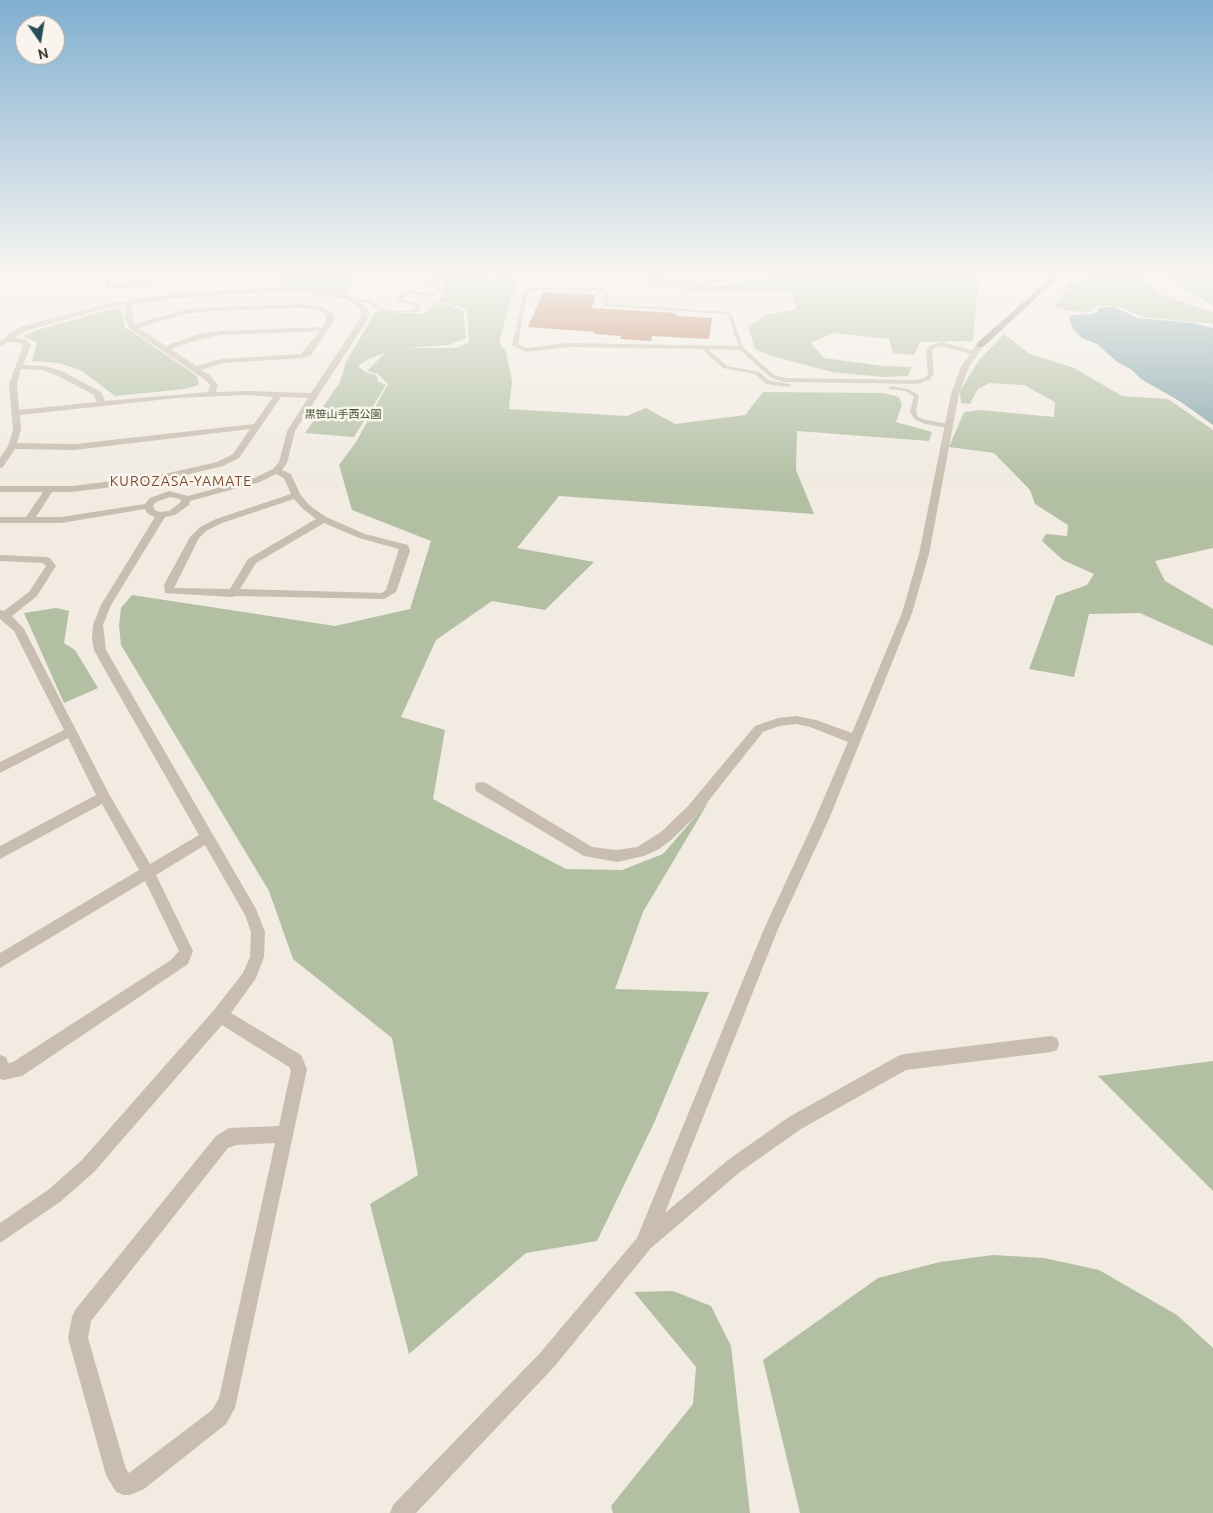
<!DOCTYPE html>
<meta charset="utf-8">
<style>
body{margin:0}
#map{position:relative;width:1213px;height:1513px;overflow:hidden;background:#f1ebe2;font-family:Ubuntu,sans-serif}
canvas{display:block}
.north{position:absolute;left:15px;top:15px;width:50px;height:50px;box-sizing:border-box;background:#f9f5ee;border:1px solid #aca7a0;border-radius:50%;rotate:167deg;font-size:14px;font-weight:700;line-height:20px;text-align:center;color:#38312c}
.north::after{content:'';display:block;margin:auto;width:18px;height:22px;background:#264d55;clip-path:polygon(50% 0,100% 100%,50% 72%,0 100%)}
</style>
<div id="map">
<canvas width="1213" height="1513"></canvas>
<div class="north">N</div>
</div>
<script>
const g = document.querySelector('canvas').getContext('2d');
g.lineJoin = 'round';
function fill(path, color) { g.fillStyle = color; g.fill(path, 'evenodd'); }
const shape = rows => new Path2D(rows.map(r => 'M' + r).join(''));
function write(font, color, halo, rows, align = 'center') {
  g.font = font + ' Ubuntu,"Noto Sans JP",sans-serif'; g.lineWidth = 5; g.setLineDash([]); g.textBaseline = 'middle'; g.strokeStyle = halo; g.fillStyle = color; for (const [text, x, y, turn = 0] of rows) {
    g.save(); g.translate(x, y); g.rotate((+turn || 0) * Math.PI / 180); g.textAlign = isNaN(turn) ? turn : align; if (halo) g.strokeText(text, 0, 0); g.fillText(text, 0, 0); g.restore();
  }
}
fill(shape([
 [279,275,353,275,352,286,344,293,278,285],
 [432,275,490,275,503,285,493,275,518,275,499,342,506,352,512,381,509,409,627,416,646,408,675,424,745,415,763,392,884,393,899,397,902,405,896,422,932,432,929,441,797,431,796,470,814,514,559,496,517,548,594,562,545,610,492,601,436,640,401,717,445,730,433,799,566,869,622,870,663,854,709,801,643,912,615,989,709,992,654,1123,597,1241,526,1253,409,1354,370,1204,418,1175,392,1038,293,959,269,891,121,645,119,626,121,608,132,595,335,626,410,609,431,541,352,510,339,465,356,442,388,384,378,374,367,371,385,353,369,359,358,366,365,372,376,375,379,382,386,385,354,437,305,433,340,382,346,362,376,311,423,314,436,302,463,310,466,338,449,345,404,348,456,348,469,342,467,309,439,301,445,284,431,281],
 [643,275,656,275,685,284,701,286,720,286,775,275,979,275,973,341,920,342,914,355,893,353,889,339,834,333,811,343,824,358,883,366,912,367,908,376,883,377,832,372,772,356,755,349,748,327,765,315,796,309,790,291,709,293,646,284],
 [1097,275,1141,275,1162,295,1213,312,1213,324,1143,317,1120,307,1098,305,1090,312,1069,311,1054,307,1070,283],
 [1158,275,1213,275,1213,305],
 [121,308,125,327,197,376,199,385,185,389,115,396,82,371,59,363,32,361,37,343,23,336,40,329,105,311],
 [1004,334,1030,354,1074,368,1122,396,1168,399,1213,430,1213,548,1155,561,1165,581,1213,609,1213,646,1140,613,1089,614,1074,677,1029,669,1056,596,1087,585,1094,574,1063,560,1042,541,1046,534,1067,536,1068,525,1035,504,1030,490,994,453,949,447,964,412,980,410,1054,417,1055,402,1024,385,990,383,978,389,970,404,961,403,960,391,979,360],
 [56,608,69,611,64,643,75,650,98,688,64,703,24,613],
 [1213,1061,1213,1191,1098,1076],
 [993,1255,1044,1258,1099,1270,1177,1315,1213,1348,1213,1513,800,1513,763,1360,878,1278,940,1262],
 [673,1291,711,1306,731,1346,750,1513,613,1513,611,1506,693,1404,696,1367,634,1292]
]), '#b2bfa3');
fill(shape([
 [1103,307,1115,307,1137,318,1193,323,1213,328,1213,425,1181,402,1141,379,1132,370,1117,362,1097,344,1082,338,1073,329,1069,318,1072,315,1091,314,1098,312,1098,309]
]), '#84a5ab');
fill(shape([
 [543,292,596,295,592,308,676,313,676,316,712,318,709,339,652,336,651,341,620,339,621,336,594,334,595,332,528,327]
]), '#b87958');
fill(shape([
 [109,275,113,275,110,286,230,275,251,275,107,289,105,288,109,275],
 [416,281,431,283,442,290,441,293,434,296,411,294,401,298,403,300,416,302,421,304,420,309,417,312,388,312,378,310,367,302,355,302,353,301,368,299,382,308,388,310,414,310,416,305,399,302,396,296,410,291,433,293,437,290,428,285,416,283,416,281],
 [530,288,598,288,610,294,608,304,729,312,733,317,743,347,774,375,785,378,917,380,925,378,928,374,926,349,930,346,941,342,962,347,978,353,975,355,941,346,934,348,932,350,934,374,929,380,917,384,784,382,770,377,740,350,708,349,727,366,759,372,770,381,790,384,791,385,788,387,766,384,755,374,723,368,702,349,569,347,526,352,512,345,523,295,530,288],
 [533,290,597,290,605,295,603,305,605,306,726,314,729,317,738,346,569,343,527,348,518,344,527,295,533,290],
 [891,386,908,389,919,395,916,411,918,417,926,420,949,424,952,426,949,428,925,424,914,419,910,411,914,397,905,391,889,389,889,387,891,386]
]), '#c8bdaf');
fill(shape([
 [655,275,701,282,747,275,764,275,701,286,666,281,655,275],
 [299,288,331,292,352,298,363,304,369,312,368,319,295,431,287,463,282,470,291,474,300,494,309,505,326,517,365,534,408,545,410,551,396,592,384,599,236,596,232,597,165,593,164,585,190,537,200,527,216,519,291,494,284,478,276,474,260,482,190,501,189,505,175,515,165,517,111,605,103,625,106,650,256,909,265,932,264,957,256,978,231,1013,301,1055,307,1069,235,1408,226,1424,144,1489,130,1495,124,1495,116,1492,106,1475,68,1338,72,1317,75,1310,216,1136,229,1128,279,1126,291,1070,289,1067,222,1025,94,1172,60,1202,0,1243,0,1223,48,1190,82,1160,214,1010,243,973,250,957,251,932,245,915,205,845,156,875,193,951,188,964,22,1076,4,1080,0,1079,0,1055,6,1057,8,1063,13,1062,171,960,179,951,145,881,0,968,0,953,139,870,102,804,0,859,0,846,96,795,68,738,0,773,0,762,64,730,14,631,0,619,0,610,4,611,29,592,46,566,43,563,0,561,0,555,46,557,50,558,56,566,37,596,12,616,24,629,109,794,150,864,199,835,101,663,94,650,92,640,93,625,101,605,155,517,148,514,145,509,61,523,0,523,0,517,26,517,43,492,0,492,0,486,72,486,160,475,217,462,233,454,250,429,75,450,15,449,3,467,0,468,0,458,8,446,13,430,9,384,23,346,20,343,9,342,0,346,0,341,20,327,109,303,168,295,249,289,299,288],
 [299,292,331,296,348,300,358,306,361,312,360,319,311,393,248,391,216,392,218,385,210,375,201,370,223,363,303,358,310,356,334,321,335,315,324,308,304,304,213,307,184,310,135,324,133,319,132,304,168,299,249,293,299,292],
 [125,305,125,319,130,329,204,379,210,385,208,392,105,401,101,392,62,371,44,366,23,365,31,345,25,339,14,338,26,331,109,307,125,305],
 [304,308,320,311,327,316,323,327,220,331,196,335,166,346,139,328,185,314,213,311,304,308],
 [320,331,301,354,222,359,196,366,171,349,201,339,220,335,320,331],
 [21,369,43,370,56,375,94,395,97,402,19,410,17,384,21,369],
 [248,395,273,397,254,424,75,444,17,443,21,430,20,415,177,398,248,395],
 [281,397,308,398,287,431,279,462,273,469,254,478,188,496,169,491,150,498,145,504,61,517,36,517,52,492,72,492,160,481,223,466,239,458,281,397],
 [170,497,180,499,181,502,169,511,160,512,155,510,153,506,156,502,170,497],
 [294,499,303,509,316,519,248,559,230,589,174,588,199,538,206,531,222,523,294,499],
 [324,523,359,538,399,549,386,590,382,593,240,589,256,563,324,523],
 [275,1143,219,1398,212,1410,129,1473,126,1469,88,1338,91,1321,228,1148,236,1145,275,1143],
 [977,343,984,345,969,367,959,394,929,554,912,613,829,819,778,929,665,1213,728,1160,789,1117,898,1056,904,1054,1051,1036,1057,1038,1059,1044,1057,1050,1051,1052,906,1070,801,1129,740,1172,651,1248,554,1367,416,1513,390,1513,393,1505,540,1353,637,1238,764,929,815,819,848,742,810,727,796,724,779,726,763,732,698,814,671,840,659,849,644,856,617,862,584,856,476,791,475,787,476,783,481,782,486,783,592,847,617,850,637,847,661,832,688,806,755,726,778,718,796,716,816,720,852,733,902,613,919,554,951,394,961,367,977,343]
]), '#c8bdaf');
fill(shape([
 [1054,275,1061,275,983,347,977,347,977,343,1054,275]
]), '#9c8d80');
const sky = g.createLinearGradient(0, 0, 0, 487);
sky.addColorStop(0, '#80aed0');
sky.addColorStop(0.56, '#f9f6f2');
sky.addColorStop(1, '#f9f6f200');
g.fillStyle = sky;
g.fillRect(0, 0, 1213, 487);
write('11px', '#445332', '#f9f5ee', [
 ["黒笹山手西公園",343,414]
]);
g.letterSpacing = '1px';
write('14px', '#7d492e', '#f9f5ee', [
 ["KUROZASA-YAMATE",181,481]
]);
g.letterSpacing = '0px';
</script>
